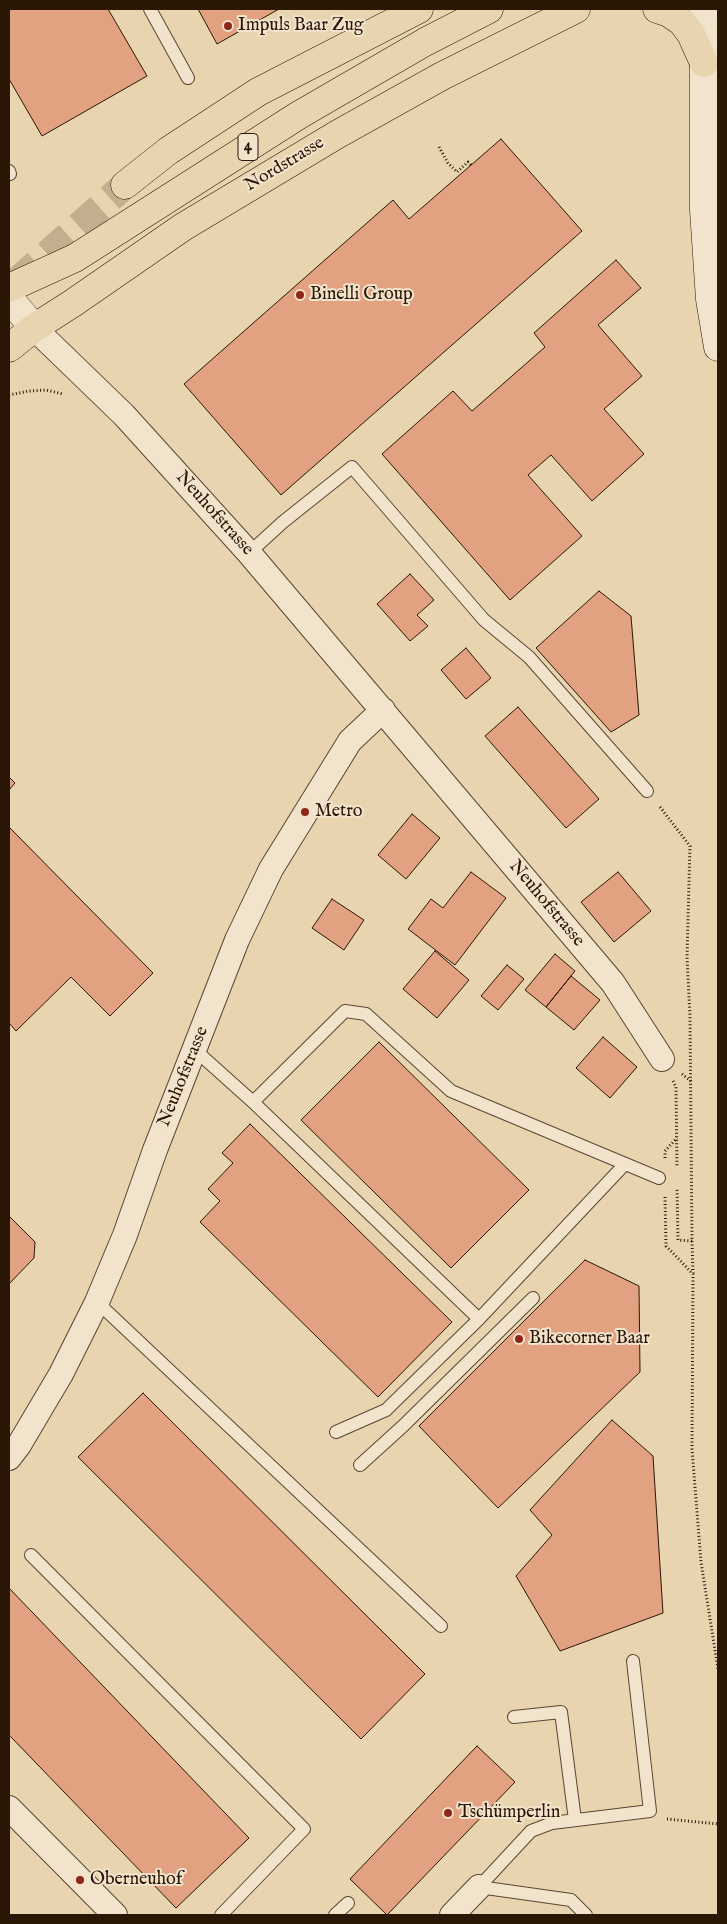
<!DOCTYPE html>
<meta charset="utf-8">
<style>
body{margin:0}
#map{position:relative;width:727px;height:1924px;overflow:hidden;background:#e9d4b0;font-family:"IM FELL English",serif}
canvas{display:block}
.frame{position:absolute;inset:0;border:10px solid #2a1705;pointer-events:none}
</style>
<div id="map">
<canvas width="727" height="1924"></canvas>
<div class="frame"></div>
</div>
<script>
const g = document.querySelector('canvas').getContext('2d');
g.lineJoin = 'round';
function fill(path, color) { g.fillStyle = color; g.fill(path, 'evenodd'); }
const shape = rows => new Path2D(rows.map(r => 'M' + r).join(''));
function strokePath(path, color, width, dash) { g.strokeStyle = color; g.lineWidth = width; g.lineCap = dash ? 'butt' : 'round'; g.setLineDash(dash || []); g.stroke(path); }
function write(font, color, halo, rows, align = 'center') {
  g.font = font + ' "IM FELL English",serif'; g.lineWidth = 4; g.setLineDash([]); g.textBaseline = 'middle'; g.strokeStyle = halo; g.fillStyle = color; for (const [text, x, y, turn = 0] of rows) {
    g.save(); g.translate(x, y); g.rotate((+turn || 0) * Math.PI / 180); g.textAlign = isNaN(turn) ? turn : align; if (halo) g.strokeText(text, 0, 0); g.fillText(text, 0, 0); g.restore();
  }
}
const building = shape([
 [9,9,108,9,147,76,42,136,9,79,9,9],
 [198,9,279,9,217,44,198,9],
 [501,139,582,231,281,495,184,384,393,200,409,219,501,139],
 [616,260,641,288,598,325,642,376,604,409,644,454,592,501,551,455,528,475,582,536,510,600,382,454,453,391,472,411,545,347,534,333,616,260],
 [410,574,434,600,417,615,428,626,410,641,377,604,410,574],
 [599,591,631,616,639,715,611,732,536,648,599,591],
 [466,648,491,678,466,699,441,670,466,648],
 [518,707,599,799,566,828,485,736,518,707],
 [9,777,15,783,9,790,9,777],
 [412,814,440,838,406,879,378,855,412,814],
 [9,827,153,973,110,1016,71,977,16,1031,9,1023,9,827],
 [471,872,506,898,455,965,408,929,431,899,443,908,471,872],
 [618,872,651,911,614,942,581,902,618,872],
 [332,899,364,920,344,950,312,928,332,899],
 [435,951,469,980,437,1018,403,989,435,951],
 [555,954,575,971,546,1007,525,990,555,954],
 [507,965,524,979,498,1010,481,996,507,965],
 [571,976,600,1000,574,1030,546,1007,571,976],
 [603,1037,637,1067,610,1098,576,1068,603,1037],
 [379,1042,529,1190,451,1268,301,1120,379,1042],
 [250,1124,452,1322,378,1397,200,1222,220,1201,208,1189,233,1163,222,1153,250,1124],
 [9,1216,35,1242,34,1258,9,1284,9,1216],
 [585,1260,639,1286,640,1372,498,1508,419,1426,585,1260],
 [143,1393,425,1674,361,1739,78,1457,143,1393],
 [612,1420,653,1456,663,1613,560,1651,516,1576,552,1535,530,1510,612,1420],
 [9,1588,249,1838,176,1908,9,1735,9,1588],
 [477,1746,515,1782,387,1915,350,1879,477,1746]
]);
fill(building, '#e2a181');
strokePath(building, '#2a1705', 1);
strokePath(shape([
 [16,282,125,185]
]), '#c3ae8e', 28, [28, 14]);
const service = shape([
 [150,9,188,78],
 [9,171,10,174],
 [249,553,283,522,352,467,484,620,529,657,647,791],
 [195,1050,253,1102,345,1011,366,1014,451,1091,659,1178],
 [253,1102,479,1319,625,1164],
 [97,1302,441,1626],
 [336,1432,386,1410,479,1319],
 [360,1465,403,1426,533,1298],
 [31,1555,304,1829,221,1915],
 [514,1717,561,1712,575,1820],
 [335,1915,348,1903],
 [586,1915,571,1900,479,1887,531,1831,552,1823,650,1811,633,1661]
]);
const minor = shape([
 [34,328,124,415,249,553,613,983,662,1059],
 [9,1458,19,1445,61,1374,97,1302,125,1235,155,1150,237,940,271,869,350,741,383,710],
 [9,1808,115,1915],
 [452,1915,479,1887]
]);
const tertiary = shape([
 [9,298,34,328]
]);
const secondary = shape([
 [704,9,704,210,710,299,718,347]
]);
const primary = shape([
 [657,9,669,13,682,22,691,34,704,63],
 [9,288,75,258,299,115,425,42,489,9],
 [9,348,34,328,73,303,183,227,338,134,442,76,576,9]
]);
const motorway = shape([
 [125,185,168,151,258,92,419,9]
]);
strokePath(service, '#5a4630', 14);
strokePath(minor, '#5a4630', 26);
strokePath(tertiary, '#5a4630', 29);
strokePath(secondary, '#2a1705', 29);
strokePath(primary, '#2a1705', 29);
strokePath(motorway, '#2a1705', 29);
strokePath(shape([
 [439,147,448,163,457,172,468,162,471,165],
 [9,395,29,391,46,390,63,394],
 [660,807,690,846,687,957,690,1016,692,1241,678,1240,677,1188],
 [682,1074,692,1082],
 [673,1081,676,1087,677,1167],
 [665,1158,665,1151,677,1138],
 [665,1197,666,1246,693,1274,692,1449,701,1562,718,1669],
 [692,1241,693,1273],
 [667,1819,718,1824]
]), '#2a1705', 3, [1, 2.5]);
strokePath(service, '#f1e3cc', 12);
strokePath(minor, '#f1e3cc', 24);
strokePath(tertiary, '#f1e3cc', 28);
strokePath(secondary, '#f1e3cc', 28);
strokePath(primary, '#e9d4b0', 28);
strokePath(motorway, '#e9d4b0', 28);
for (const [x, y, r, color] of [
 [228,26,5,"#8f2418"],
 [300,295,5,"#8f2418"],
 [305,812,5,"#8f2418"],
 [519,1339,5,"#8f2418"],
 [448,1813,5,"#8f2418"],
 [80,1880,5,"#8f2418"]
]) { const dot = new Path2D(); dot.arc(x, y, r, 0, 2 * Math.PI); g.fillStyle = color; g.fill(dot); strokePath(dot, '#f1e3cc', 2); }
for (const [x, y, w] of [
 [248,147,20]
]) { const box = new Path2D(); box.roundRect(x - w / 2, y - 13.5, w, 27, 4); g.fillStyle = '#f1e3cc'; g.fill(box); strokePath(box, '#2a1705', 1); }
write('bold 16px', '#2a1705', null, [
 ["4",248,147]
]);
write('18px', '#2a1705', '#f1e3cc', [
 ["Impuls Baar Zug",238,26],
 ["Binelli Group",310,295],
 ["Metro",315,812],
 ["Bikecorner Baar",529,1339],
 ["Tschümperlin",458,1813],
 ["Oberneuhof",90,1880]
], 'left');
write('18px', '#2a1705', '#f1e3cc', [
 ["Nordstrasse",285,165,-31],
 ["Neuhofstrasse",214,514,48],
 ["Neuhofstrasse",546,904,50],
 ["Neuhofstrasse",184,1077,-68]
]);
</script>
